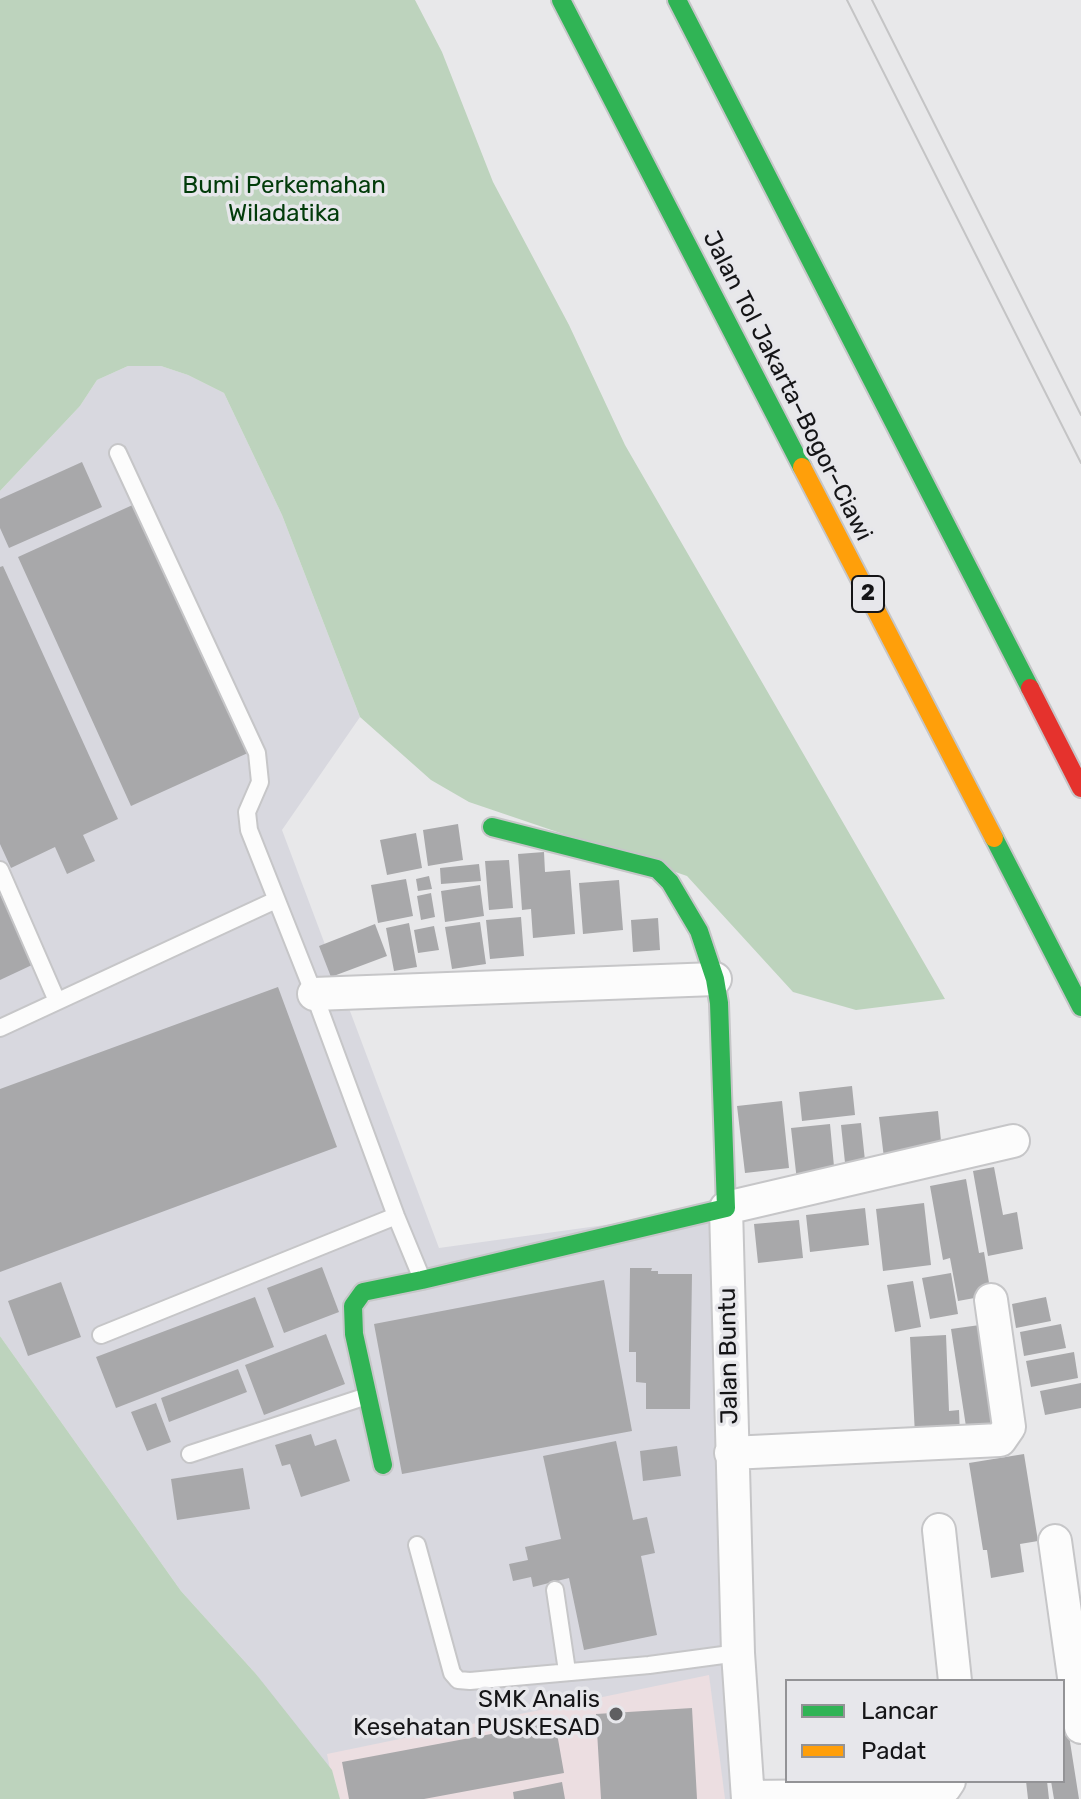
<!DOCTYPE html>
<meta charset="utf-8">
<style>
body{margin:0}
#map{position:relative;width:1081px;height:1799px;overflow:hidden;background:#e8e8ea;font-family:Rubik,sans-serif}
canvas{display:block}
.legend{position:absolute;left:785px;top:1679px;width:280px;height:104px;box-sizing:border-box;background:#e7e7eb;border:2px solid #939396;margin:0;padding:10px 14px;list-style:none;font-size:24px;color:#151517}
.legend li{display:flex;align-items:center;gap:16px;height:40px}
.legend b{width:40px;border:2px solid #939396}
</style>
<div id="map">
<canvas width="1081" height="1799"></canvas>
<ul class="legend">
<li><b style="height:10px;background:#30b455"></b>Lancar</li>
<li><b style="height:10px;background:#ff9f0a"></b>Padat</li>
</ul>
</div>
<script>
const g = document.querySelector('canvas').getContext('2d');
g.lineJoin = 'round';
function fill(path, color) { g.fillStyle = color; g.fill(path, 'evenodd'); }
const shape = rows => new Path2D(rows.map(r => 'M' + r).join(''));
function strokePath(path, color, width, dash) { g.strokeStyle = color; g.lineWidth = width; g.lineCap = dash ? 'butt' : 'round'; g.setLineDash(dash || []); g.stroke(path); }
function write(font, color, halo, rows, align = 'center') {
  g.font = font + ' Rubik,sans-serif'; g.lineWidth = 7; g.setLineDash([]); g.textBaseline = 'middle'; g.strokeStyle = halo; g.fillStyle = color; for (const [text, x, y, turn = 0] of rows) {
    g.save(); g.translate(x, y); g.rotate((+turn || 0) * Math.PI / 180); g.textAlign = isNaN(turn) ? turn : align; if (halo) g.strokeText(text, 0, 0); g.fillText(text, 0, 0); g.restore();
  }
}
fill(shape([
 [128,366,161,366,188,375,224,393,282,515,360,717,282,830,439,1248,720,1209,744,1799,340,1799,256,1674,181,1591,0,1336,0,491,80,406,97,380]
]), '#d8d8df');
fill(shape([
 [709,1675,725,1799,336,1799,327,1754]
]), '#ecdee1');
fill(shape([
 [0,0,415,0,442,52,493,182,569,325,625,445,945,999,856,1010,793,992,687,876,469,802,431,780,360,717,282,515,224,393,188,375,161,366,128,366,97,380,80,406,0,491],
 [0,1336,181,1591,256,1674,332,1770,340,1799,0,1799]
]), '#bdd3bd');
fill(shape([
 [82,462,102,507,9,548,0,528,0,499],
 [137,503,250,752,131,806,18,557],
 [3,566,118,819,83,835,95,861,67,874,55,847,11,868,0,844,0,567],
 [458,824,463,860,428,866,423,830],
 [416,833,422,868,387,875,380,840],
 [544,852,545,872,570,870,575,934,533,938,531,909,522,910,518,854],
 [509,860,513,908,489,910,485,861],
 [479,864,481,881,441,884,440,868],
 [429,876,432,889,418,891,416,879],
 [406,879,413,916,378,923,371,885],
 [619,880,623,930,583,934,579,883],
 [480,885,484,916,445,922,441,891],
 [431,893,435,917,421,920,417,896],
 [0,894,32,965,0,980],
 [521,917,524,956,490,959,486,920],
 [658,918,660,950,633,952,631,920],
 [480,922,486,964,452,969,445,927],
 [409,923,417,967,394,971,386,928],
 [375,924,387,956,331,977,319,946],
 [434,926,439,950,418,953,414,930],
 [278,987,337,1147,0,1272,0,1089],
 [852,1086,855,1115,802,1121,799,1092],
 [782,1101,789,1168,745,1173,737,1106],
 [938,1111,942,1151,884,1158,879,1117],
 [861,1123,866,1170,846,1172,841,1125],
 [830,1124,835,1177,797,1181,791,1128],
 [994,1167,1003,1215,1017,1212,1023,1249,988,1256,973,1171],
 [966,1179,979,1253,984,1252,991,1295,958,1301,950,1258,943,1260,930,1186],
 [924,1203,931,1265,883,1271,876,1209],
 [865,1208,869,1245,810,1252,806,1215],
 [799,1220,803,1258,758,1263,754,1224],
 [322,1267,339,1312,284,1333,267,1288],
 [630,1268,652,1268,651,1271,658,1271,658,1274,692,1274,690,1409,646,1409,646,1383,636,1382,636,1352,629,1352],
 [951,1273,958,1314,930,1319,922,1278],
 [604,1280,632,1431,402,1474,374,1324],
 [913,1281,921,1327,895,1332,887,1285],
 [61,1282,81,1337,28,1356,8,1301],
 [255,1297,274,1347,116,1408,96,1357],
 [1046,1297,1051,1321,1016,1328,1012,1304],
 [987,1324,1003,1428,967,1433,951,1329],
 [1061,1324,1066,1348,1024,1356,1020,1332],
 [326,1334,345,1384,264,1415,245,1365],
 [946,1335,949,1411,959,1410,960,1436,915,1435,910,1337],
 [1074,1352,1078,1378,1031,1387,1026,1361],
 [238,1369,247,1392,169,1422,161,1398],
 [1081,1383,1081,1408,1045,1415,1040,1391],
 [156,1403,171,1442,147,1451,131,1412],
 [311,1434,315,1446,336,1439,350,1481,301,1497,290,1464,282,1466,275,1445],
 [616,1441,633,1520,647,1517,655,1553,641,1556,657,1635,584,1650,569,1578,533,1587,531,1577,513,1581,509,1564,528,1560,525,1547,561,1539,543,1456],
 [677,1446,681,1476,643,1481,640,1451],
 [1024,1454,1038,1541,1020,1544,1024,1572,991,1578,987,1550,983,1550,969,1463],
 [243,1468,250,1509,177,1520,171,1479],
 [692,1708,697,1799,601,1799,596,1714],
 [1063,1710,1065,1710,1079,1799,1054,1799,1051,1781,1063,1781],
 [555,1722,564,1773,424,1799,349,1799,342,1762],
 [1026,1781,1047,1781,1049,1799,1028,1799],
 [562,1782,565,1799,514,1799,513,1792]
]), '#a8a8aa');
const lane = shape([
 [118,453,257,753,260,782,247,812,249,830,314,994,396,1216,422,1279],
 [0,870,57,1001],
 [0,1028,276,900],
 [101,1335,396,1216],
 [190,1454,367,1396],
 [417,1545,452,1673,458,1680,470,1681,649,1665,738,1653],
 [555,1590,567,1671]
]);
const street = shape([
 [314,994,715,979],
 [731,1453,1000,1440,1009,1427,991,1300],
 [939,1530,955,1681],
 [1055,1541,1081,1727],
 [748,1797,933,1795,945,1787,949,1781],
 [748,1799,738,1653,726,1208,1013,1141]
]);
const fast = shape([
 [561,0,802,467],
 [677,0,1030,688],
 [994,838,1081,1007],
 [383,1465,354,1334,353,1306,363,1292,422,1280,726,1208,719,1003,715,979,699,931,670,882,657,869,492,827]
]);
const slow = shape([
 [802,467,994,838]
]);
const jam = shape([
 [1030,688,1081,788]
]);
strokePath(lane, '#c6c6c8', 20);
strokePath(street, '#c6c6c8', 36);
strokePath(fast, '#c6c6c8', 22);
strokePath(slow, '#c6c6c8', 22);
strokePath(jam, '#c6c6c8', 22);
strokePath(lane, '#fcfcfc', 16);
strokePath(street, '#fcfcfc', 32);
strokePath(fast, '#30b455', 18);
strokePath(slow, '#ff9f0a', 18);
strokePath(jam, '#e5322d', 18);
strokePath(shape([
 [847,0,1081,463],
 [872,0,1081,415]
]), '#c4c4c5', 2);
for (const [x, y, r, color] of [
 [616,1714,8,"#5f5f61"]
]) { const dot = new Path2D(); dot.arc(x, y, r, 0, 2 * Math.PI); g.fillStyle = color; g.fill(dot); strokePath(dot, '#e7e7eb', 3); }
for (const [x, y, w] of [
 [868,594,32]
]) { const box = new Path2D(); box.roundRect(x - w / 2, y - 18, w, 36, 6); g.fillStyle = '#e7e7eb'; g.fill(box); strokePath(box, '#151517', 2); }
write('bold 22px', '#151517', null, [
 ["2",868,594]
]);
write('24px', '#023b0a', '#e7e7eb', [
 ["Bumi Perkemahan",284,186],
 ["Wiladatika",284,214]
]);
write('24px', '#151517', '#e7e7eb', [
 ["Jalan Tol Jakarta–Bogor–Ciawi",787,386,63],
 ["Jalan Buntu",729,1356,-91]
]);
write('24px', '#151517', '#e7e7eb', [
 ["SMK Analis",600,1700],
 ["Kesehatan PUSKESAD",600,1728]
], 'right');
</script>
